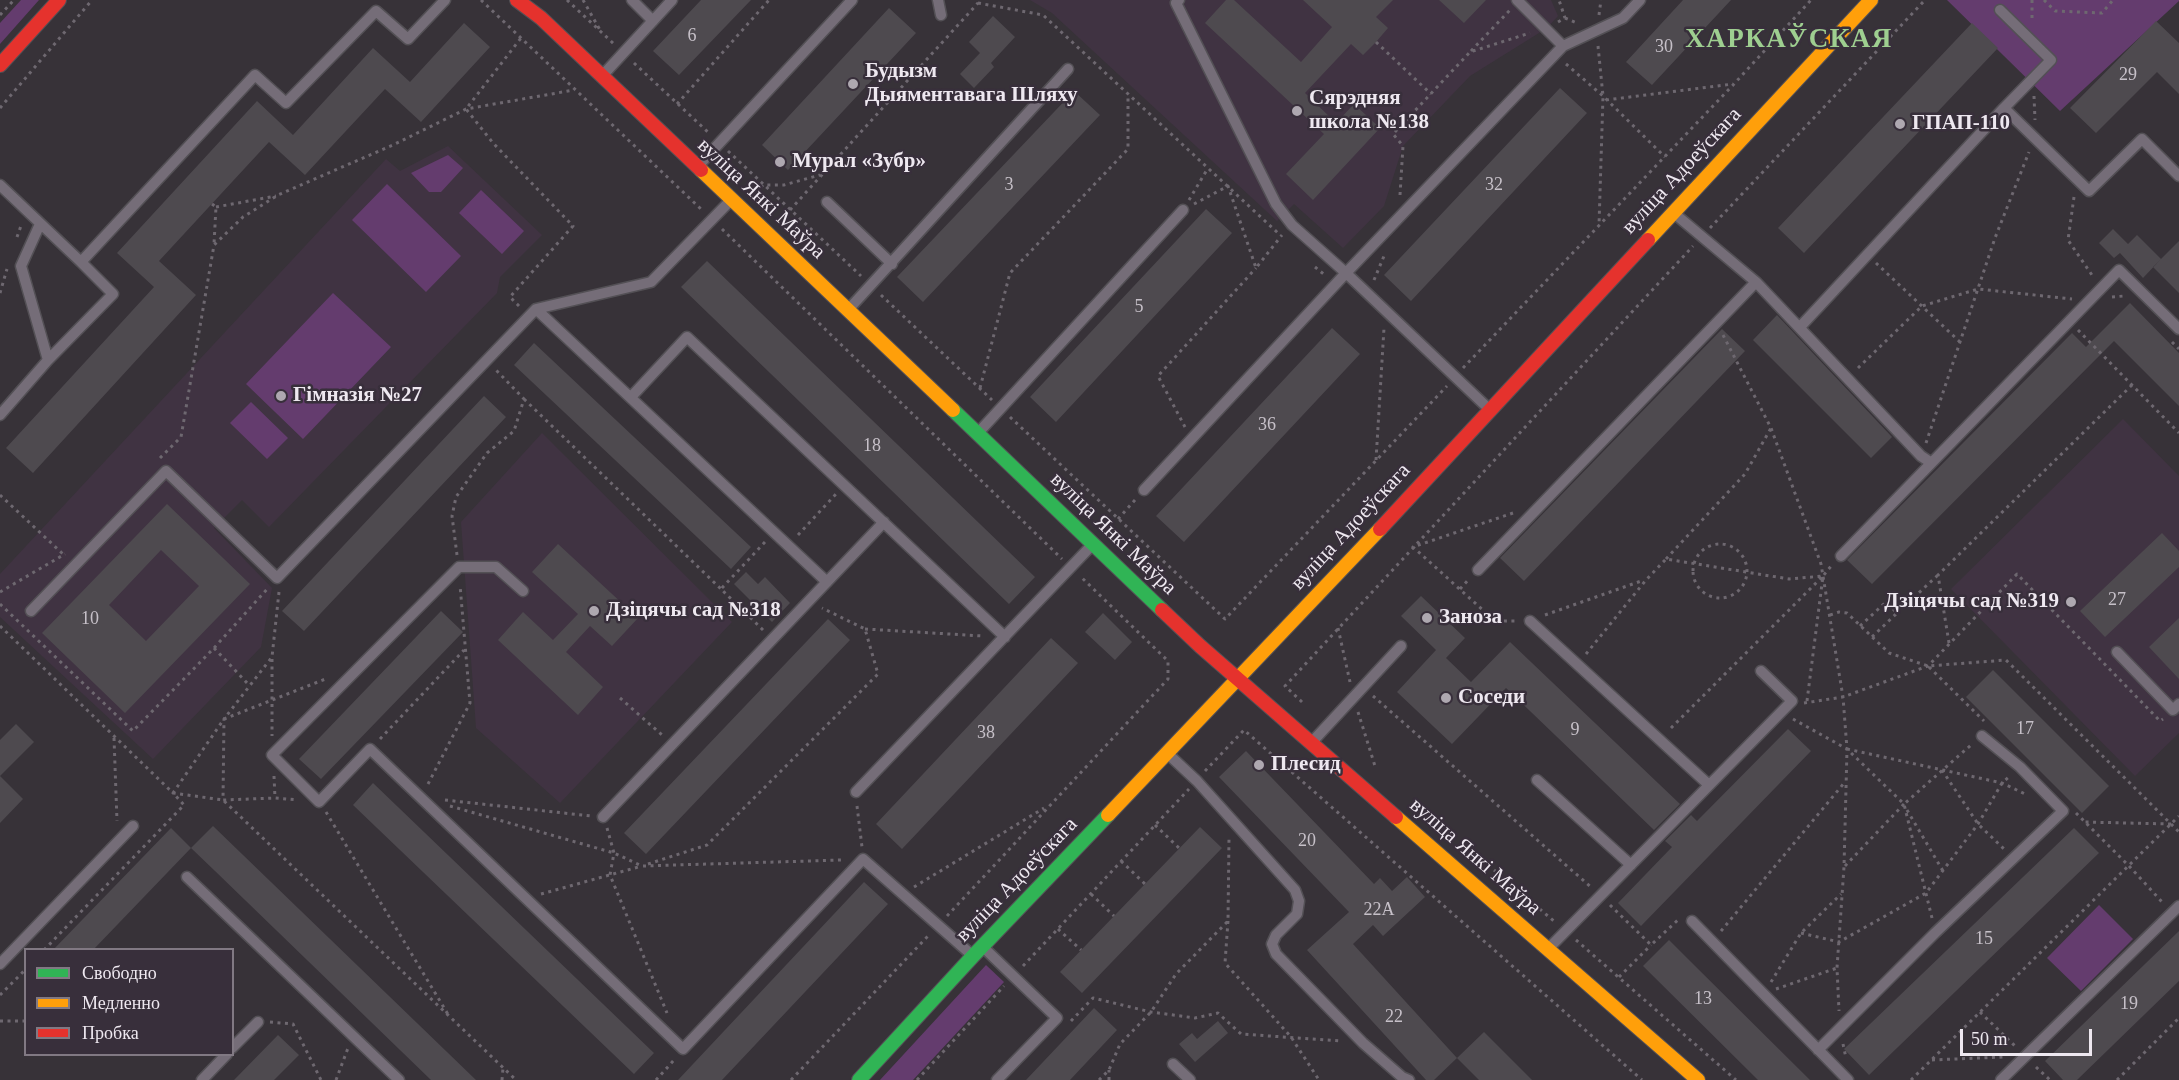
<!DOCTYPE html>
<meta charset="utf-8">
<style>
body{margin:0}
#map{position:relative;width:2179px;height:1080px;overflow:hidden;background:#373238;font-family:"Times New Roman",serif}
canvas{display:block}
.legend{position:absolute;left:24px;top:948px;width:210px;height:108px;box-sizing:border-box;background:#382f3b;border:2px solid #817983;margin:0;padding:8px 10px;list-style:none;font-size:18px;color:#eee8f0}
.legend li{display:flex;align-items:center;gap:12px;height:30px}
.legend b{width:30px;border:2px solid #817983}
.scale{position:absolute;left:1960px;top:1029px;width:132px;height:27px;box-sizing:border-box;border:3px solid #eee8f0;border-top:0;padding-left:8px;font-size:18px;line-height:21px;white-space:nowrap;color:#eee8f0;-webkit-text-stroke:4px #382f3b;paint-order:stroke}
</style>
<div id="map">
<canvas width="2179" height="1080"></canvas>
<ul class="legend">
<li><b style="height:8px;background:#30b455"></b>Свободно</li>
<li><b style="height:8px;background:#ff9f0a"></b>Медленно</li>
<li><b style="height:8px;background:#e5322d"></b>Пробка</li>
</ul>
<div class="scale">50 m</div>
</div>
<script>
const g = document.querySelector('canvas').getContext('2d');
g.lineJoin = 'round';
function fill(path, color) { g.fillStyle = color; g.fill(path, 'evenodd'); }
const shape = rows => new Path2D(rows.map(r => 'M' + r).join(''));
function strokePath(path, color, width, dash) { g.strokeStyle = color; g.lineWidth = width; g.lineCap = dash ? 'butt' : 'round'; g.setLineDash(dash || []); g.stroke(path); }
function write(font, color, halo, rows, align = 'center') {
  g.font = font + ' "Times New Roman",serif'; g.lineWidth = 5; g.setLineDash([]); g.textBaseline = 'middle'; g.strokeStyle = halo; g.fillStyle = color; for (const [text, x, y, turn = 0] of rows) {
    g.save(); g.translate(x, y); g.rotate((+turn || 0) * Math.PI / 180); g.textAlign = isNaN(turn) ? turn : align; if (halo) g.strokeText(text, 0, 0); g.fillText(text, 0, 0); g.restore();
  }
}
fill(shape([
 [1030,0,1551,0,1558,16,1547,28,1470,76,1403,146,1384,206,1343,248,1294,204,1277,221,1052,13],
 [448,146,542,235,500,277,497,293,269,527,242,500,214,528,272,588,261,647,153,759,0,617,0,574,386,159,400,171],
 [2123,419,2179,476,2179,733,2135,776,1951,589],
 [542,433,732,622,560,803,476,728,461,522]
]), '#403342');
fill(shape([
 [21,0,39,0,0,44,0,23],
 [1947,0,2179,0,2179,1,2060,111],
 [448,155,463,168,441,192,429,192,411,173],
 [387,184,461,256,426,292,352,220],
 [481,190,524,231,502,254,459,213],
 [333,293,391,347,303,439,246,384],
 [251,402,288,438,267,459,230,423],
 [2099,905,2133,939,2081,991,2047,958],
 [986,965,1004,982,913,1080,880,1080]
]), '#643c6e');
fill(shape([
 [701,0,751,0,679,75,653,51],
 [1226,0,1234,0,1301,62,1332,27,1303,0,1393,0,1376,17,1388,28,1376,42,1363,55,1351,44,1305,93,1336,123,1354,104,1380,128,1313,200,1286,174,1324,134,1205,23],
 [1439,0,1486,0,1464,23],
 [1683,0,1731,0,1652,85,1626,62],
 [889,8,916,33,788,170,762,145],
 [993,16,1015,37,991,63,994,67,974,88,960,74,980,53,969,42],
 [2156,21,2179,43,2179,94,2157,72,2096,133,2070,108],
 [464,23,490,47,421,122,385,89,305,175,269,142,159,261,196,295,33,473,6,448,154,287,117,253,257,101,293,135,373,48,410,82],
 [1972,23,1998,48,1804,253,1778,228],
 [1560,88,1587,113,1411,301,1384,275],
 [1074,91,1100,115,923,302,897,277],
 [1206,209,1232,233,1056,422,1030,397],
 [2113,229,2128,244,2137,235,2161,259,2143,278,2120,253,2114,258,2099,243],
 [2179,241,2179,293,2153,267],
 [707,261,1035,577,1009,604,681,287],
 [2130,303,2179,353,2179,406,2114,341,1872,584,1847,560,2072,333,2086,347],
 [1777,315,1892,437,1871,458,1753,340],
 [1332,328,1360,354,1184,542,1156,516],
 [1722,329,1745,351,1524,581,1500,558],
 [534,343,751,547,731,569,514,365],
 [484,396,506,417,304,631,282,611],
 [167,504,250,584,125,713,42,633],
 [161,550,199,586,146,641,109,605],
 [2162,533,2179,551,2179,567,2105,637,2080,611],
 [558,544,638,618,612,646,590,626,566,652,603,687,578,715,498,640,523,612,553,640,578,614,532,572],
 [746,572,758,584,765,577,790,603,772,622,734,584],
 [1421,596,1465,638,1446,658,1471,682,1510,642,1680,804,1654,830,1506,688,1452,744,1397,692,1436,650,1401,616],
 [441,611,463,632,321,779,299,759],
 [1103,613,1132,642,1115,660,1085,632],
 [2179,618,2179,679,2149,647],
 [828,619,850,640,646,854,624,833],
 [1051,638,1078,663,902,849,876,824],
 [1993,670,2109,786,2082,813,1966,697],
 [16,724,34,742,0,776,23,799,0,823,0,740],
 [1788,729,1811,751,1641,926,1618,903,1672,847,1665,841,1691,815,1697,821],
 [1246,751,1374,884,1380,878,1392,891,1407,877,1425,897,1383,936,1373,925,1353,944,1457,1058,1434,1080,1426,1080,1307,950,1349,912,1219,777],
 [373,783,654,1053,634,1074,353,805],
 [213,826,476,1080,431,1080,215,871,191,848],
 [1200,827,1222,848,1082,993,1060,972],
 [171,828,191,848,93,950,53,950],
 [2074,828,2099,853,1869,1075,1844,1049],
 [864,882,888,904,722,1080,678,1080],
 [2179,931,2179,981,2077,1080,2063,1080,2045,1061],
 [1669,940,1687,958,1810,1080,1758,1080,1643,966],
 [1094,1008,1117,1030,1070,1080,1026,1080],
 [1218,1021,1228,1033,1195,1062,1179,1044,1192,1033,1197,1039],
 [1484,1032,1532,1080,1479,1080,1457,1058],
 [278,1035,299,1055,274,1080,234,1080]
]), '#4e4a4f');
const lane = shape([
 [632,0,653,21],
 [938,0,941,15],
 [1179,0,1176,3,1276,204,1292,225,1346,273,1489,409],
 [1517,0,1563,46],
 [2000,10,2051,60,2004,108],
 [603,75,672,0],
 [699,165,852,0],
 [0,185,81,262,255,75,286,103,376,11,408,39,445,0],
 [827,202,892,264],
 [1675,214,1756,282,1921,456,1930,462],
 [40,224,21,266,48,360],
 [536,309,827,582],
 [848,310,1068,69],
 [1800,327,2004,108,2089,191,2142,139,2179,176],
 [631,397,687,337,1005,637],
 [0,415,48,360,113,294,81,262],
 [978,433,1183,210],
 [1144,490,1346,273,1563,46,1623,18,1640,0],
 [1841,556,2119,270,2179,329],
 [1478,570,1756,282],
 [523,591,496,567,459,567,272,755,319,802,370,749,683,1049,863,859,973,956],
 [31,611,166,471,277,578,536,309,651,282,730,201],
 [1530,621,1709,785],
 [2117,652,2173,710,2179,704],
 [1313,741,1401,646],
 [1167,753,1197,781,1295,890,1299,901,1297,914,1276,935,1272,944,1276,954,1363,1043,1402,1077,1409,1080],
 [1537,780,1631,865],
 [856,792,1092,545],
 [603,817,884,522],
 [187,877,399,1080],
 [1692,921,1848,1080],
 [983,947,1057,1018,997,1080],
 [1549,948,1792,701,1761,671],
 [0,964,133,826],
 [232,1048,258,1022],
 [1818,1050,1935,933,2063,811,2020,767,1982,736],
 [1173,1064,1190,1080],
 [202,1080,227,1054],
 [2001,1080,2179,906]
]);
const fast = shape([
 [953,410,1162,610],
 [859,1080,973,956,1108,815]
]);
const slow = shape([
 [701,170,953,410],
 [1648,240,1871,0],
 [1108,815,1380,529],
 [1396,817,1698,1080]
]);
const jam = shape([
 [517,0,541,18,701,170],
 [0,65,59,0],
 [1380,529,1648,240],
 [1162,610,1200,646,1396,817]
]);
strokePath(lane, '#535055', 13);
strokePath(fast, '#535055', 16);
strokePath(slow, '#535055', 16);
strokePath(jam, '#535055', 16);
strokePath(shape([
 [481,0,702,210],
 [567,0,614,44],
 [583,0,600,30],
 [2032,0,2032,21],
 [2044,0,2055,11,2102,13,2113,0],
 [978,3,1043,15,1279,234],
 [0,15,14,0],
 [1599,15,1601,0],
 [1565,18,1577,23],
 [1558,22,1565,18,1559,0],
 [1376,42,1431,94],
 [1598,46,1603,96,1599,225],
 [1471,51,1510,10],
 [634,63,710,134],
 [1566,64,1603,96,1665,157],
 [2034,96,2035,120],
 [1606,100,1733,84],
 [677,104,769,0],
 [0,108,92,0],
 [728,151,861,276],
 [756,193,763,185,784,185,820,175],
 [1400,195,1403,146,1393,134,1470,52,1530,33],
 [2074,197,2068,240,2094,278],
 [1189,200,1208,168],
 [212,204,216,207,214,244],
 [1194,204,1228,186,1256,268,1282,235],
 [216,207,276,196],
 [790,210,978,3,978,0],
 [1710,228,1925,0],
 [722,229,1062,559],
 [17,237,22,223],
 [1876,263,1960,342],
 [1315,267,1326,276],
 [1374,280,1384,256],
 [0,293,7,269],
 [881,295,992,400],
 [2112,297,2124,296,2126,298],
 [519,306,510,297,573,226,493,143,466,109,521,38],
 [2078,330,2179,433],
 [1723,335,1771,428,1821,564,1843,697,1847,749,1844,867,1837,968,1839,1011],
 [2172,342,2179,349],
 [1463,368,1734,84,1811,0],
 [1858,368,1922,306,1978,289,2072,299],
 [980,388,1010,273,1128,149,1128,94],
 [524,399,721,589],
 [1010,417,1225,619,1447,386],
 [1185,427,1158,376,1256,268],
 [1926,443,1995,238,2029,152],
 [160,458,181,437,214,245,243,217,278,195,395,144,466,109,574,90],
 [1376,460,1384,328],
 [0,495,64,555],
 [1513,513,1413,547,1495,621,1516,621],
 [1118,519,1135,500],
 [798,535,836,494],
 '1693 571a27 27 0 1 1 54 0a27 27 0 1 1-54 0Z',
 [457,555,452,516,456,497,487,453,514,431,524,399,496,370],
 [1666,559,1745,474,1771,428],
 [1460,589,1469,579],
 [0,592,65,554],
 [279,592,272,657,224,719,223,800,275,798,298,800],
 [0,604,133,731,214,648,269,587],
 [1897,613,1938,575],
 [1545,615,1644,580],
 [1830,615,1839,612,1847,613,1889,653,1928,666,2006,660,2171,824,2084,822],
 [0,626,173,793,224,719,328,678],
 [1860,626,1886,602,1897,613,1872,637],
 [1338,628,1350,682],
 [865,629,983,636],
 [763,630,721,589,765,542],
 [1949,643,1938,575,2132,385],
 [214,648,249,685],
 [1586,654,1646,580,1666,559,1789,579,1823,576,1669,730],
 [272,659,272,736],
 [1929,667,1984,721],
 [1373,696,1592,888],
 [620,698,662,735],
 [1807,701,1823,576,1832,565],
 [1302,702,1285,686,1693,246],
 [1804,703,1843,697,1928,666,2017,574,2160,721,2163,719],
 [1358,712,1375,766],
 [1793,719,1847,749,1904,804],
 [114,738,117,821],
 [380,739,464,650],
 [1847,749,2002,783,2025,794],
 [1942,770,1978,824,2004,849],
 [1205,771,1244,730,1642,1080],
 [274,776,275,798],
 [428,784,470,703,460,585],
 [445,800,591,816],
 [450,806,614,853,642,866,842,860],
 [857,806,862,847],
 [1907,810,1943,871],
 [326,812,449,1016],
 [2076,813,2129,866,2163,903],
 [2171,824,2179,832],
 [1155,825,1179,848],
 [607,828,614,853,610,875,667,1013],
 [1121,861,1145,884],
 [648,864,707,845,878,674,865,629,822,608],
 [1845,866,1904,804],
 [1494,870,1555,922],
 [914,887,1044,808],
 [541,894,642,866],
 [1091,894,1114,916],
 [1610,905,1651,945,1679,919],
 [947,916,1168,679,1168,661,1080,576],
 [1932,918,1904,804,1971,745],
 [1228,921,1225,963,1291,1037,1319,1080],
 [1058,929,1081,950],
 [1721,931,1845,782],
 [1801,933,1839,942,1926,893,1978,824,2002,783,2010,776],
 [1576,940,1736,1080],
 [44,950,184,805,173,793,223,800,516,1080],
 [1023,966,1189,789],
 [1619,977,1651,945],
 [1771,982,1801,933,1841,894],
 [1776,989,1837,968],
 [0,995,26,969],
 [1980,1012,2015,1046],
 [0,1021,26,1021],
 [1071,1021,1093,998,1151,1012,1195,1018,1218,1013,1241,1034,1341,1041],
 [270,1022,293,1024,321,1080],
 [1843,1044,1846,1058],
 [1932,1060,2003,1057],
 [2036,1067,2050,1080],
 [336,1080,348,1048],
 [502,1080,503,1068],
 [656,1080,675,1059],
 [791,1080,928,936],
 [917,1080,1004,986],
 [1099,1080,1109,1070,1120,1044,1151,1012,1176,974,1228,921,1229,838],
 [1109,1080,1109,1070],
 [1911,1080,2179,816],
 [2117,1080,2179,1018]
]), '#6e6870', 3, [3, 4.5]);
strokePath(lane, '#756d78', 10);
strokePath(fast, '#30b455', 14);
strokePath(slow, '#ff9f0a', 14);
strokePath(jam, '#e5322d', 14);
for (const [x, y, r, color] of [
 [853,84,6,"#aea8b0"],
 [1297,111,6,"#aea8b0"],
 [1900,124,6,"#aea8b0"],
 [780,162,6,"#aea8b0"],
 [281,396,6,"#aea8b0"],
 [2071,602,6,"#aea8b0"],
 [594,611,6,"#aea8b0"],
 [1427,618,6,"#aea8b0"],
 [1446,698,6,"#aea8b0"],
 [1259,765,6,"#aea8b0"]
]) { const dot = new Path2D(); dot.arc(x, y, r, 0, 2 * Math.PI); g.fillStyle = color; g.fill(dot); strokePath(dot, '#382f3b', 2); }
write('18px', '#c6c0c8', null, [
 ["6",692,36],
 ["30",1664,47],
 ["29",2128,75],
 ["3",1009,185],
 ["32",1494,185],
 ["5",1139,307],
 ["36",1267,425],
 ["18",872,446],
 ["27",2117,600],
 ["10",90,619],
 ["17",2025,729],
 ["9",1575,730],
 ["38",986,733],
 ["20",1307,841],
 ["22А",1379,910],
 ["15",1984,939],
 ["13",1703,999],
 ["19",2129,1004],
 ["22",1394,1017]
]);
write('bold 21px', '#eee8f0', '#382f3b', [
 ["Будызм",865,72],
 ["Дыяментавага Шляху",865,96],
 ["Сярэдняя",1309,99],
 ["школа №138",1309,123],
 ["ГПАП-110",1912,124],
 ["Мурал «Зубр»",792,162],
 ["Гімназія №27",293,396],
 ["Дзіцячы сад №319",2059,602,"right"],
 ["Дзіцячы сад №318",606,611],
 ["Заноза",1439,618],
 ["Соседи",1458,698],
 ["Плесид",1271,765]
], 'left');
write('21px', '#eee8f0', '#382f3b', [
 ["вуліца Адоеўскага",1682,171,-47],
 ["вуліца Янкі Маўра",761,199,43],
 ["вуліца Адоеўскага",1351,527,-47],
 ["вуліца Янкі Маўра",1113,534,44],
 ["вуліца Янкі Маўра",1475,857,41],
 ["вуліца Адоеўскага",1017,880,-46]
]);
g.letterSpacing = '1.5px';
write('bold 27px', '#9ece90', '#382f3b', [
 ["ХАРКАЎСКАЯ",1789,40]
]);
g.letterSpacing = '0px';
</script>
